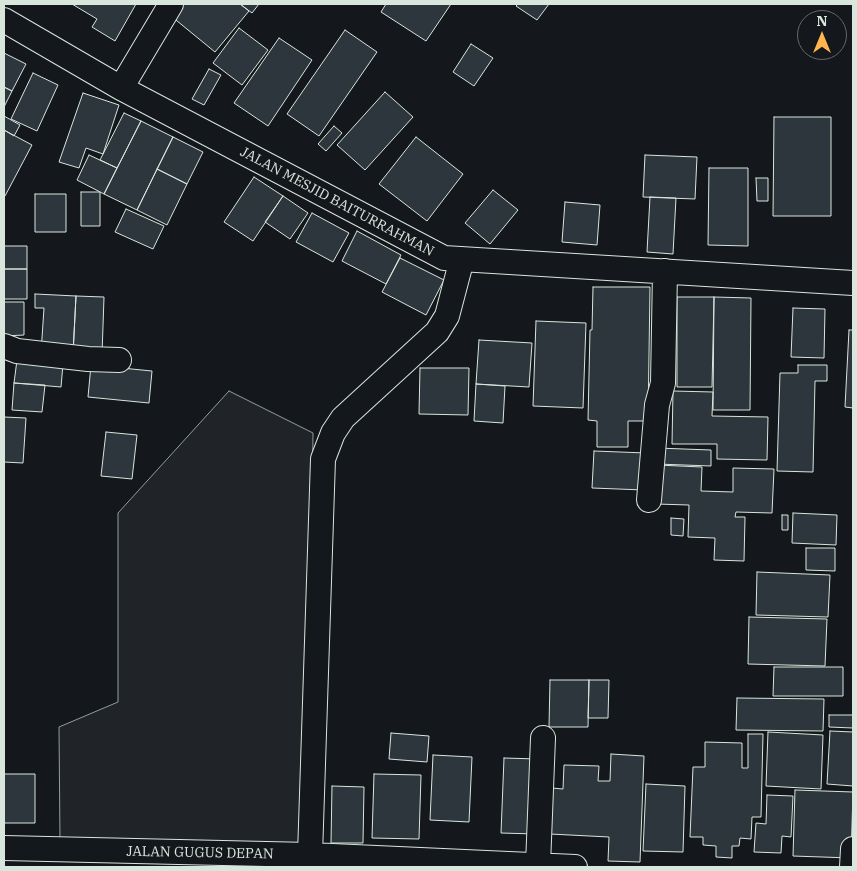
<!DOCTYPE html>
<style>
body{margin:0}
#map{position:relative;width:857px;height:871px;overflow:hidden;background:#14181c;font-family:"IBM Plex Serif",serif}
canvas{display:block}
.frame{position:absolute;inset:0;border:5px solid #d8e6dc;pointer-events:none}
.north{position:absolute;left:797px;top:10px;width:50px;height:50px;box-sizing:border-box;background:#14181c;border:1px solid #626a69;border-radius:50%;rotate:0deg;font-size:14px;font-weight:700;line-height:20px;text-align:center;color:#d8e6dc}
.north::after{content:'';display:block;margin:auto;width:18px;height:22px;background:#ffb74d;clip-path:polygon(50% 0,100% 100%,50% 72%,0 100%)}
</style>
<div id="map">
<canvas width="857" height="871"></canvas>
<div class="frame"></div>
<div class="north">N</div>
</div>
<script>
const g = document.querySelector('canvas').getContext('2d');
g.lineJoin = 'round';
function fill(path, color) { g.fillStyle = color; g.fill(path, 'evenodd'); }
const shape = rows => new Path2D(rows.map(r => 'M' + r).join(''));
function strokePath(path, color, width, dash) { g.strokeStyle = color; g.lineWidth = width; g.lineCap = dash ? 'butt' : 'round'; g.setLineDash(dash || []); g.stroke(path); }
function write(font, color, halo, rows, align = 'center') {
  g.font = font + ' "IBM Plex Serif",serif'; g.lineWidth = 4; g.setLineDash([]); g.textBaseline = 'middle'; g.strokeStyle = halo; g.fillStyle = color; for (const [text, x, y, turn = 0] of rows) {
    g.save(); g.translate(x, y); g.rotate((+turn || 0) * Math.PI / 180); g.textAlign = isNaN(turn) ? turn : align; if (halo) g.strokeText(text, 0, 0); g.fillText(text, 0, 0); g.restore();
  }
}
const green = shape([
 [229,391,313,433,308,847,60,842,59,727,118,702,118,513,229,391]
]);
fill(green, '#202428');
strokePath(green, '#939e99', 1);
const building = shape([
 [72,4,136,4,115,41,92,27,97,19,72,4],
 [181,4,240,4,249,11,215,52,171,16,181,4],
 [240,4,259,4,252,13,240,4],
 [386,4,451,4,426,41,381,12,386,4],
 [518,4,549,4,537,20,516,6,518,4],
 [239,28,268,50,242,85,213,63,239,28],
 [345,30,377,52,319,136,287,114,345,30],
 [279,38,312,60,268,126,234,103,279,38],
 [471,44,493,58,474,86,453,72,471,44],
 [4,53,26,64,12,91,4,87,4,53],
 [209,69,221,75,204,105,192,99,209,69],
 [33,73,58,85,37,131,11,119,33,73],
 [4,87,12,91,4,107,4,87],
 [385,92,413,117,365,170,337,145,385,92],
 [83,93,119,105,103,154,86,148,79,168,59,162,83,93],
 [124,113,141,121,117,168,100,160,124,113],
 [4,116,20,125,14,136,4,130,4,116],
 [774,117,831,117,831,216,773,216,774,117],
 [141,121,173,137,137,210,104,194,141,121],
 [334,126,342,133,326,151,318,144,334,126],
 [4,130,32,145,5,196,4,195,4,130],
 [173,137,203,152,187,184,157,169,173,137],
 [416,137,463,174,427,221,379,184,416,137],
 [89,155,117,168,104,194,77,180,89,155],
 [645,155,697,157,695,199,643,197,645,155],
 [709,168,748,168,748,246,708,245,709,168],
 [157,169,187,184,167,225,137,210,157,169],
 [254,177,283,196,253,241,224,222,254,177],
 [756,178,768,178,768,201,757,201,756,178],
 [493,190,518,210,490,244,465,223,493,190],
 [81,192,100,192,100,226,81,226,81,192],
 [35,194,66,194,66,232,35,232,35,194],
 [283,196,308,213,290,239,265,222,283,196],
 [650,197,676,198,673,254,647,252,650,197],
 [565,202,600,205,597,245,562,242,565,202],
 [126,209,164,226,153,249,115,232,126,209],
 [312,213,349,233,333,262,296,242,312,213],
 [357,231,401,255,386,284,342,261,357,231],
 [4,246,27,246,27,269,4,269,4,246],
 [400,258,444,280,426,315,382,292,400,258],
 [4,269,27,269,27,299,4,299,4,269],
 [593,287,650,287,648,421,628,421,628,447,597,447,597,421,588,420,590,330,592,330,593,287],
 [35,294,76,296,73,354,41,353,44,308,35,308,35,294],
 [76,296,104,297,102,355,73,354,76,296],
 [677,297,714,297,712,387,677,387,677,297],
 [714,297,751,298,750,410,713,410,714,297],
 [4,302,24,302,24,335,4,336,4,302],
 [793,308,825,309,824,358,791,357,793,308],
 [536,321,586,323,583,408,533,406,536,321],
 [849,330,853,330,853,408,845,407,849,330],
 [479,340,532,343,529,387,476,384,479,340],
 [17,360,63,364,61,387,14,383,17,360],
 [91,365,152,371,149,403,88,397,91,365],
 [798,365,827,365,827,381,815,381,813,472,777,471,780,373,798,373,798,365],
 [420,368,469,368,468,415,419,414,420,368],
 [14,383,45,385,42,412,12,410,14,383],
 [476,384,505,386,503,423,474,421,476,384],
 [673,391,713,392,712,416,768,417,767,460,717,459,717,444,672,444,673,391],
 [4,417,26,418,23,463,4,462,4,417],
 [106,432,137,435,132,479,101,476,106,432],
 [657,448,711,450,711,466,657,464,657,448],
 [594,451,646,453,644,490,592,488,594,451],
 [657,465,702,467,701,491,733,492,733,468,774,469,772,513,736,512,735,517,745,517,744,561,714,560,715,538,688,537,689,505,656,504,657,465],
 [793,513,837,515,836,545,792,543,793,513],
 [782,515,788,515,788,530,782,530,782,515],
 [671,518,684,519,683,536,671,535,671,518],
 [806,548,835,548,835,571,806,570,806,548],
 [757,572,830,575,828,617,756,615,757,572],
 [749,617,827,619,825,666,748,664,749,617],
 [774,667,843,667,843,696,773,696,774,667],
 [550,680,589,680,588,727,549,727,550,680],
 [589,680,609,680,608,718,588,718,589,680],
 [737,698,824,699,823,731,736,730,737,698],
 [829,715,853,715,853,728,829,727,829,715],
 [830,731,853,732,853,786,827,784,830,731],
 [768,732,823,735,821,789,766,786,768,732],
 [391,733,429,736,427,762,389,759,391,733],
 [748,734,763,734,761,817,752,817,751,839,740,838,739,846,732,846,732,858,716,857,716,846,703,845,703,837,690,837,693,767,705,767,705,742,742,743,742,768,748,768,748,734],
 [611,754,644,756,640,862,608,861,609,837,550,834,552,788,563,789,564,765,599,766,598,781,610,781,611,754],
 [433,755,472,757,469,822,430,820,433,755],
 [504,758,538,759,535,834,501,833,504,758],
 [4,774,35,774,35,823,4,823,4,774],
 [374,774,421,775,419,839,372,838,374,774],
 [646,784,685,786,683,852,643,851,646,784],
 [332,786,364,787,363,843,331,843,332,786],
 [795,790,853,792,851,858,793,856,795,790],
 [767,795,793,796,791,837,782,836,781,853,754,852,756,823,766,824,767,795]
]);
fill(building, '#2c363c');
strokePath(building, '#d8e6dc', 1);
const minor = shape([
 [4,20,121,88,444,258,853,283],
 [121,88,171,4],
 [4,346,17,351,88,359,119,360],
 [649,500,657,405,663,383,665,271],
 [4,848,310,855,575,867],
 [310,855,323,459,333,433,343,418,437,332,447,316,462,259],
 [538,865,543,738],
 [852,867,853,849]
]);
strokePath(minor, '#d8e6dc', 26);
strokePath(minor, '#14181c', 24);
write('14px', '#d8e6dc', '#14181c', [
 ["JALAN MESJID BAITURRAHMAN",337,202,28],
 ["JALAN GUGUS DEPAN",200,853,1]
]);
</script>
